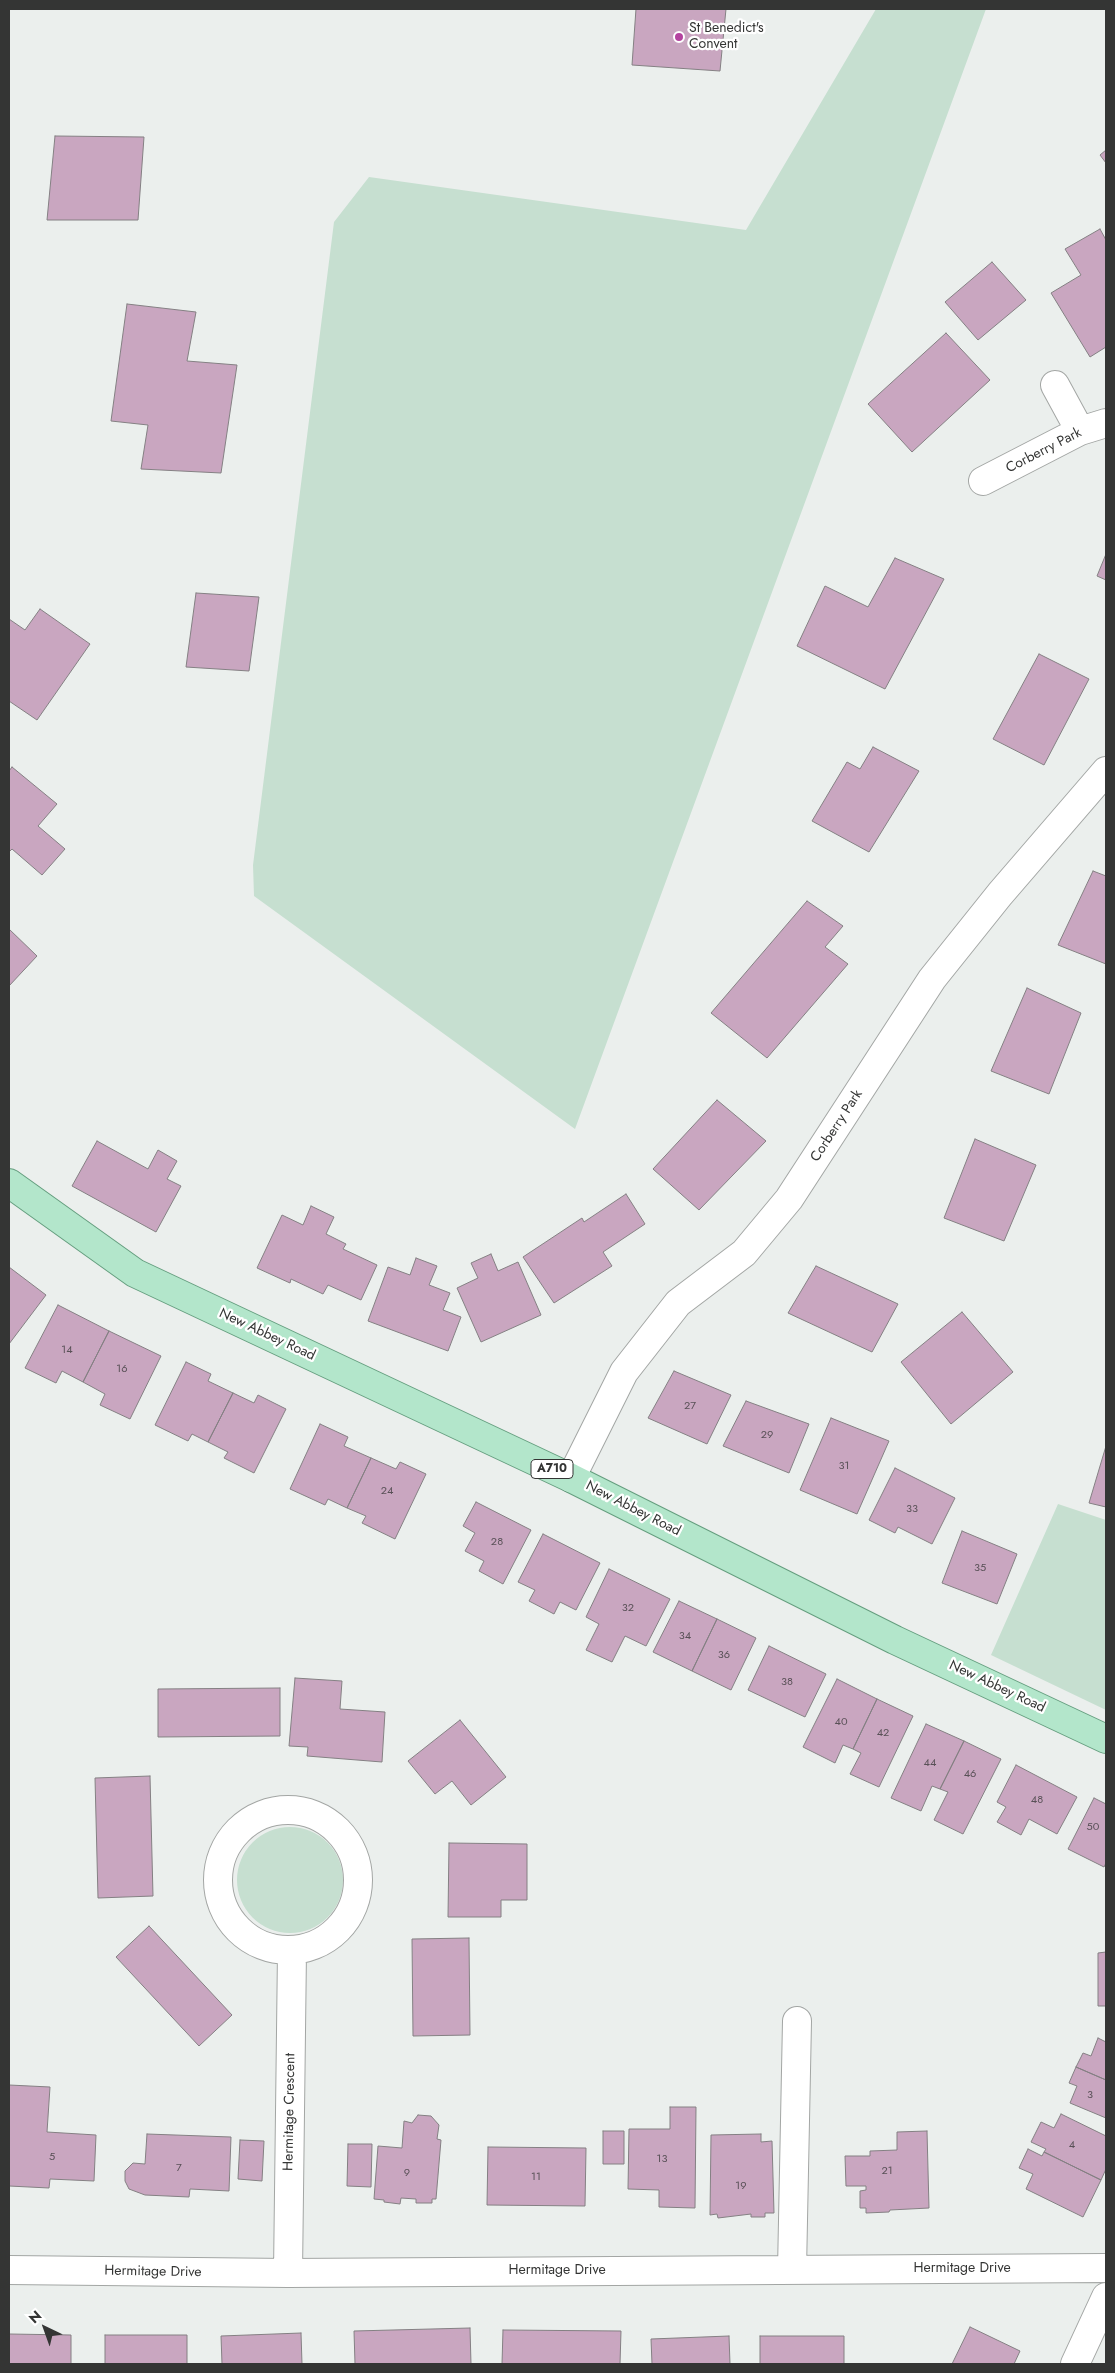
<!DOCTYPE html>
<style>
body{margin:0}
#map{position:relative;width:1115px;height:2373px;overflow:hidden;background:#ebefed;font-family:Jost,sans-serif}
canvas{display:block}
.frame{position:absolute;inset:0;border:10px solid #343534;pointer-events:none}
.north{position:absolute;left:20px;top:2303px;width:50px;height:50px;-webkit-text-stroke:4px #fff;paint-order:stroke;rotate:318deg;font-size:14px;font-weight:700;line-height:20px;text-align:center;color:#343534}
.north::after{content:'';display:block;margin:auto;width:18px;height:22px;background:#343534;clip-path:polygon(50% 0,100% 100%,50% 72%,0 100%)}
</style>
<div id="map">
<canvas width="1115" height="2373"></canvas>
<div class="frame"></div>
<div class="north">N</div>
</div>
<script>
const g = document.querySelector('canvas').getContext('2d');
g.lineJoin = 'round';
function fill(path, color) { g.fillStyle = color; g.fill(path, 'evenodd'); }
const shape = rows => new Path2D(rows.map(r => 'M' + r).join(''));
function strokePath(path, color, width, dash) { g.strokeStyle = color; g.lineWidth = width; g.lineCap = dash ? 'butt' : 'round'; g.setLineDash(dash || []); g.stroke(path); }
function write(font, color, halo, rows, align = 'center') {
  g.font = font + ' Jost,sans-serif'; g.lineWidth = 4.5; g.setLineDash([]); g.textBaseline = 'middle'; g.strokeStyle = halo; g.fillStyle = color; for (const [text, x, y, turn = 0] of rows) {
    g.save(); g.translate(x, y); g.rotate((+turn || 0) * Math.PI / 180); g.textAlign = isNaN(turn) ? turn : align; if (halo) g.strokeText(text, 0, 0); g.fillText(text, 0, 0); g.restore();
  }
}
fill(shape([
 [876,9,986,9,575,1129,254,896,253,865,334,222,369,177,746,230],
 [1058,1504,1106,1520,1106,1710,991,1655],
 '237 1880a53 53 0 1 1 106 0a53 53 0 1 1-106 0Z'
]), '#c6dfd0');
const building = shape([
 [636,9,726,9,720,71,632,65,636,9],
 [55,136,144,137,138,220,47,220,55,136],
 [1106,150,1106,163,1100,155,1106,150],
 [1100,229,1106,240,1106,347,1090,357,1051,293,1081,275,1065,249,1100,229],
 [992,262,1026,300,978,340,945,302,992,262],
 [127,304,196,312,187,361,237,365,221,473,141,469,148,425,111,421,127,304],
 [946,333,990,380,912,452,868,404,946,333],
 [1106,554,1106,580,1097,576,1106,554],
 [895,558,944,579,885,689,797,646,825,586,868,607,895,558],
 [196,593,259,597,249,671,186,667,196,593],
 [40,609,90,644,37,720,9,701,9,619,25,630,40,609],
 [1039,654,1089,679,1044,765,993,739,1039,654],
 [873,747,919,771,869,852,812,821,847,762,860,769,873,747],
 [12,767,57,804,38,826,65,849,42,875,12,849,9,852,9,771,12,767],
 [1093,871,1106,876,1106,964,1058,945,1093,871],
 [807,901,843,926,825,947,848,964,767,1058,711,1013,807,901],
 [9,929,37,956,9,986,9,929],
 [1027,988,1081,1013,1049,1094,991,1071,1027,988],
 [717,1100,766,1141,699,1210,653,1169,717,1100],
 [975,1139,1036,1165,1004,1241,944,1218,975,1139],
 [97,1141,148,1169,158,1150,177,1161,167,1179,181,1186,156,1232,72,1186,97,1141],
 [626,1194,645,1224,603,1252,612,1266,554,1303,523,1257,582,1218,584,1222,626,1194],
 [311,1206,334,1217,326,1234,346,1244,343,1249,377,1265,361,1300,328,1285,323,1294,291,1279,290,1283,257,1268,282,1215,303,1225,311,1206],
 [491,1254,498,1271,518,1262,541,1315,481,1342,457,1288,478,1278,471,1263,491,1254],
 [416,1258,437,1266,429,1285,450,1293,443,1310,461,1317,448,1351,368,1321,388,1267,410,1275,416,1258],
 [816,1266,898,1304,872,1352,788,1313,816,1266],
 [9,1267,46,1295,9,1344,9,1267],
 [58,1305,109,1331,83,1382,62,1371,56,1383,25,1368,58,1305],
 [962,1312,1013,1372,951,1424,901,1362,962,1312],
 [109,1331,161,1356,130,1419,100,1405,105,1394,83,1382,109,1331],
 [186,1362,211,1374,208,1381,233,1393,208,1442,192,1434,188,1441,155,1425,186,1362],
 [674,1371,731,1395,707,1444,648,1418,674,1371],
 [233,1393,254,1403,258,1395,286,1409,254,1473,224,1458,228,1452,208,1442,233,1393],
 [746,1401,809,1424,789,1473,723,1446,746,1401],
 [831,1418,889,1441,857,1514,800,1490,831,1418],
 [320,1424,348,1437,344,1446,371,1458,347,1508,328,1499,325,1505,290,1489,320,1424],
 [1106,1446,1106,1507,1089,1503,1106,1446],
 [371,1458,396,1469,400,1462,426,1474,395,1539,362,1523,366,1516,347,1508,371,1458],
 [895,1468,955,1498,932,1544,898,1527,895,1533,869,1520,895,1468],
 [476,1502,531,1530,503,1584,479,1571,484,1561,465,1551,475,1533,463,1526,476,1502],
 [962,1531,1017,1554,997,1604,942,1583,962,1531],
 [543,1534,600,1563,576,1610,560,1602,554,1614,529,1601,535,1590,518,1582,543,1534],
 [609,1569,670,1599,646,1646,625,1636,612,1662,586,1650,599,1624,586,1617,609,1569],
 [679,1601,717,1619,692,1671,653,1652,679,1601],
 [717,1619,756,1638,731,1690,692,1671,717,1619],
 [769,1646,826,1674,805,1717,748,1690,769,1646],
 [295,1678,342,1681,340,1709,385,1712,382,1762,307,1756,308,1747,289,1746,295,1678],
 [837,1679,877,1699,853,1749,843,1745,835,1763,803,1747,837,1679],
 [280,1688,280,1736,158,1737,158,1689,280,1688],
 [877,1699,913,1716,879,1787,850,1774,861,1753,853,1749,877,1699],
 [460,1720,506,1777,471,1805,452,1781,435,1794,408,1761,460,1720],
 [926,1724,964,1741,940,1789,932,1786,921,1811,891,1798,926,1724],
 [964,1741,1001,1759,963,1834,934,1820,948,1792,940,1789,964,1741],
 [1016,1765,1077,1797,1057,1834,1029,1819,1021,1835,997,1822,1006,1807,997,1802,1016,1765],
 [150,1776,153,1896,98,1898,95,1778,150,1776],
 [1094,1798,1106,1804,1106,1863,1104,1867,1068,1849,1094,1798],
 [449,1843,527,1844,527,1900,501,1900,501,1917,448,1917,449,1843],
 [149,1926,232,2015,199,2046,116,1957,149,1926],
 [469,1938,470,2035,413,2036,412,1939,469,1938],
 [1106,1952,1106,2006,1098,2006,1098,1953,1106,1952],
 [1098,2038,1106,2042,1106,2080,1076,2067,1083,2053,1091,2056,1098,2038],
 [1076,2067,1106,2080,1106,2118,1070,2103,1077,2086,1069,2083,1076,2067],
 [9,2085,50,2087,47,2132,96,2135,94,2181,50,2179,49,2188,9,2186,9,2085],
 [670,2107,696,2107,695,2208,659,2207,659,2190,628,2189,629,2129,670,2129,670,2107],
 [1061,2114,1106,2136,1106,2169,1101,2180,1044,2152,1046,2149,1031,2142,1041,2122,1054,2128,1061,2114],
 [418,2115,431,2116,439,2125,437,2139,441,2140,436,2199,432,2199,432,2203,416,2203,416,2199,401,2198,400,2204,384,2202,384,2200,374,2199,378,2146,402,2148,404,2121,412,2123,418,2115],
 [603,2131,624,2131,624,2164,603,2164,603,2131],
 [927,2131,929,2208,890,2210,889,2212,866,2213,866,2208,860,2208,860,2191,866,2190,866,2186,846,2186,845,2156,870,2156,870,2151,897,2150,897,2132,927,2131],
 [147,2134,231,2137,229,2191,190,2189,189,2197,145,2195,129,2189,125,2181,125,2171,133,2163,145,2164,147,2134],
 [761,2134,761,2142,772,2141,774,2213,765,2213,765,2217,751,2217,751,2214,718,2218,717,2214,710,2215,711,2135,761,2134],
 [240,2140,264,2141,262,2181,238,2179,240,2140],
 [348,2144,372,2144,371,2187,347,2186,348,2144],
 [488,2147,586,2148,585,2206,487,2205,488,2147],
 [1028,2149,1042,2156,1044,2152,1101,2180,1083,2217,1026,2189,1033,2174,1019,2168,1028,2149],
 [970,2327,1020,2351,1014,2364,952,2364,970,2327],
 [470,2328,471,2364,355,2364,354,2331,470,2328],
 [503,2330,621,2331,620,2364,502,2364,503,2330],
 [301,2333,302,2364,222,2364,221,2336,301,2333],
 [9,2334,71,2335,71,2364,9,2364,9,2334],
 [105,2335,187,2335,187,2364,105,2364,105,2335],
 [729,2336,730,2364,652,2364,651,2339,729,2336],
 [760,2336,844,2336,844,2364,760,2364,760,2336]
]);
fill(building, '#c9a6c0');
strokePath(building, '#848083', 1);
const minor = shape([
 [1055,385,1080,431],
 [983,481,1080,431,1106,423],
 [571,1478,624,1372,678,1303,744,1253,789,1199,932,979,1000,894,1106,771],
 '218 1880a70 70 0 1 1 140 0a70 70 0 1 1-140 0Z',
 [9,2270,288,2273,1106,2268],
 [792,2270,797,2021],
 [288,2273,292,1951],
 [1075,2364,1106,2297]
]);
const major = shape([
 [9,1183,135,1273,571,1478,895,1640,1106,1739]
]);
strokePath(minor, '#a3a6a4', 30);
strokePath(major, '#659e7f', 30);
strokePath(minor, '#fff', 28);
strokePath(major, '#b3e6cb', 28);
for (const [x, y, r, color] of [
 [679,37,5,"#b4439f"]
]) { const dot = new Path2D(); dot.arc(x, y, r, 0, 2 * Math.PI); g.fillStyle = color; g.fill(dot); strokePath(dot, '#fff', 2); }
write('11px', '#595157', null, [
 ["14",67,1350],
 ["16",122,1369],
 ["27",690,1406],
 ["29",767,1435],
 ["31",844,1466],
 ["24",387,1491],
 ["33",912,1509],
 ["28",497,1542],
 ["35",980,1568],
 ["32",628,1608],
 ["34",685,1636],
 ["36",724,1655],
 ["38",787,1682],
 ["40",841,1722],
 ["42",883,1733],
 ["44",930,1763],
 ["46",970,1774],
 ["48",1037,1800],
 ["50",1093,1827],
 ["3",1090,2095],
 ["4",1072,2145],
 ["5",52,2157],
 ["13",662,2159],
 ["7",179,2168],
 ["21",887,2171],
 ["9",407,2173],
 ["11",536,2177],
 ["19",741,2186]
]);
for (const [x, y, w] of [
 [552,1469,42]
]) { const box = new Path2D(); box.roundRect(x - w / 2, y - 9.5, w, 19, 4); g.fillStyle = '#fff'; g.fill(box); strokePath(box, '#343534', 1); }
write('bold 12px', '#343534', null, [
 ["A710",552,1469]
]);
write('14px', '#343534', '#fff', [
 ["St Benedict's",689,29],
 ["Convent",689,45]
], 'left');
write('14px', '#343534', '#fff', [
 ["Corberry Park",1044,451,-27],
 ["Corberry Park",837,1126,-57],
 ["New Abbey Road",267,1335,25],
 ["New Abbey Road",633,1509,27],
 ["New Abbey Road",997,1687,25],
 ["Hermitage Crescent",290,2112,-89],
 ["Hermitage Drive",962,2269],
 ["Hermitage Drive",557,2271],
 ["Hermitage Drive",153,2272,1]
]);
</script>
